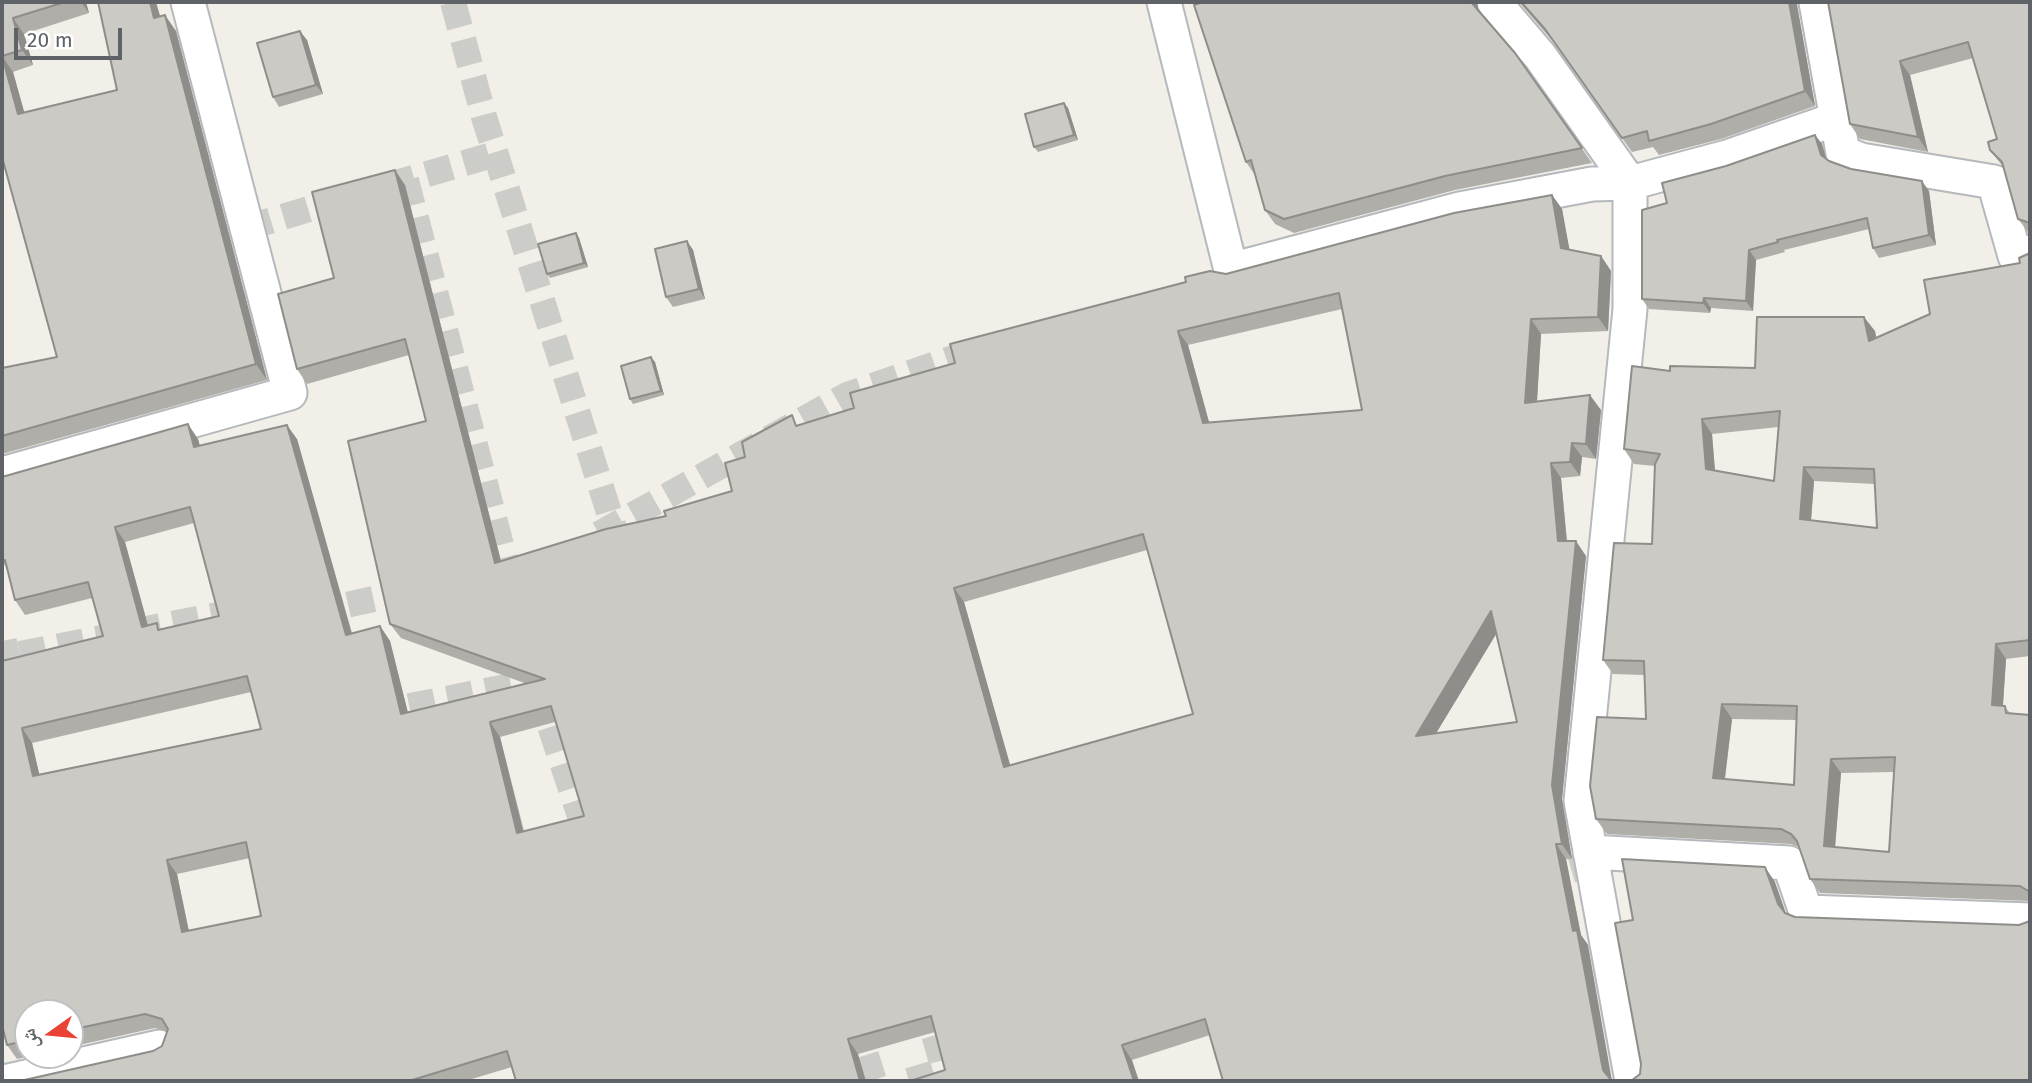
<!DOCTYPE html>
<meta charset="utf-8">
<style>
body{margin:0}
#map{position:relative;width:2032px;height:1083px;overflow:hidden;background:#f1efe8;font-family:"Fira Sans","Noto Naskh Arabic",sans-serif}
canvas{display:block}
.frame{position:absolute;inset:0;border:4px solid #5f6368;pointer-events:none}
.north{position:absolute;left:14px;top:999px;width:70px;height:70px;box-sizing:border-box;background:#fff;border:2px solid #bfc1c3;border-radius:50%;rotate:255deg;font-size:19px;font-weight:700;line-height:28px;text-align:center;color:#5f6368}
.north::after{content:'';display:block;margin:auto;width:24px;height:32px;background:#ea4335;clip-path:polygon(50% 0,100% 100%,50% 72%,0 100%)}
.scale{position:absolute;left:14px;top:28px;width:108px;height:32px;box-sizing:border-box;border:4px solid #5f6368;border-top:0;padding-left:9px;font-size:21px;line-height:24px;white-space:nowrap;color:#5f6368;-webkit-text-stroke:5px #fff;paint-order:stroke}
</style>
<div id="map">
<canvas width="2032" height="1083"></canvas>
<div class="frame"></div>
<div class="north">ش</div>
<div class="scale">20 m</div>
</div>
<script>
const g = document.querySelector('canvas').getContext('2d');
g.lineJoin = 'round';
const shape = rows => new Path2D(rows.map(r => 'M' + r).join(''));
function strokePath(path, color, width, dash) { g.strokeStyle = color; g.lineWidth = width; g.lineCap = dash ? 'butt' : 'round'; g.setLineDash(dash || []); g.stroke(path); }
function fill(path, color) { g.fillStyle = color; g.fill(path, 'evenodd'); }
strokePath(shape([
 [453,2,484,117,624,560],
 [406,180,514,595],
 [389,185,496,154],
 [246,228,349,197],
 [599,534,847,395,985,347],
 [310,613,419,589],
 [20,654,253,608],
 [538,690,591,849],
 [371,714,536,681],
 [1534,881,1592,864],
 [924,998,944,1070],
 [854,1018,874,1081],
 [909,1081,978,1060]
]), '#ccccc8', 26, [26, 13]);
strokePath(shape([
 [2,658,20,654]
]), '#ccccc8', 33, [33, 17]);
const minor = shape([
 [1164,2,1231,270,1460,209,1592,184,1630,183,1727,157,1839,118],
 [1494,2,1540,56,1630,183,1630,309,1581,801,1632,1081],
 [1816,2,1843,153,1861,160,1994,182,2015,256,2030,252],
 [2,474,290,393,188,2],
 [1590,852,1789,863,1806,912,2030,920],
 [8,1081,159,1047]
]);
strokePath(minor, '#b5b8bc', 37);
strokePath(minor, '#fff', 33);
fill(shape([
 [2,2,86,2,89,13,24,34,33,65,13,72,24,112,117,90,160,16,176,31,267,380,2,454,2,368,57,357,2,157],
 [1477,2,1478,11,1515,53,1592,163,1455,190,1294,233,1275,224,1265,210,1255,175,1246,162],
 [1519,2,1798,2,1797,5,1815,106,1721,139,1659,155,1653,147,1632,152,1555,44],
 [1828,2,2030,2,2030,234,2029,233,2018,219,2004,168,1990,150,1997,139,1973,58,1910,75,1928,152,1860,139,1850,124],
 [307,40,323,94,279,107,273,97],
 [1064,103,1068,108,1078,140,1038,152,1034,147],
 [1815,135,1822,144,1826,159,1829,161,1851,169,1929,191,1936,245,1879,258,1873,248,1869,229,1784,250,1785,252,1756,260,1753,311,1711,308,1710,313,1649,309,1642,299,1667,203,1726,166],
 [405,185,501,561,666,516,732,491,745,457,799,425,854,408,955,363,1226,274,1552,195,1562,209,1569,250,1601,256,1611,271,1608,331,1541,334,1537,402,1601,410,1596,459,1582,457,1580,476,1561,478,1567,541,1586,556,1562,799,1572,859,1566,859,1581,935,1588,945,1210,1035,1132,1060,945,1070,935,1032,858,1054,512,1067,465,1081,20,1081,153,1051,162,1046,167,1032,155,1028,70,1047,70,1013,28,1013,28,1055,36,1055,17,1059,7,1045,2,661,103,636,92,598,25,615,15,600,7,568,2,562,198,439,200,446,297,439,352,633,380,626,390,641,408,713,527,684,401,638,390,624,426,421,409,355,307,384,297,369,334,278],
 [1342,309,1362,410,1209,422,1188,345],
 [194,523,219,616,161,630,148,625,125,542],
 [1147,550,1193,714,1010,766,964,602],
 [1496,634,1517,722,1436,733],
 [251,692,261,729,39,774,32,743],
 [555,722,584,816,524,831,500,737],
 [250,858,261,916,189,931,177,874],
 [576,233,579,238,588,267,550,278,547,274],
 [687,241,693,250,705,299,673,307,666,297],
 [2030,253,2030,656,2006,659,2003,705,2011,714,2030,715,2030,901,1820,893,1810,879,1799,847,1791,844,1607,834,1596,819,1646,719,1644,675,1613,674,1603,660,1652,544,1655,466,1634,464,1624,449,1670,371,1755,368,1875,331,1876,338,1930,314,2020,263],
 [1778,427,1774,481,1715,471,1712,434],
 [1814,481,1875,484,1877,528,1811,520],
 [1732,719,1797,720,1794,785,1725,779],
 [1894,772,1889,852,1835,847,1841,773],
 [655,362,664,395,633,404,630,399]
]), '#afaea9');
fill(shape([
 [81,2,86,2,89,13],
 [150,2,156,2,165,33,154,18],
 [1470,2,1477,2,1479,14],
 [1789,2,1798,2,1797,5,1815,106,1805,91],
 [165,15,176,31,267,380,256,364],
 [13,18,24,34,33,65,22,50],
 [300,31,307,40,323,94,316,85],
 [2,56,13,72,29,129,18,114],
 [1900,61,1910,75,1928,152,1918,137],
 [1064,103,1068,108,1078,140,1074,135],
 [1815,135,1822,144,1828,165,1821,155],
 [395,170,405,185,505,577,495,563],
 [1922,181,1929,191,1936,245,1929,235],
 [1552,195,1562,209,1572,263,1561,248],
 [576,233,579,238,588,267,584,263],
 [687,241,693,250,705,299,699,289],
 [1749,250,1756,260,1753,311,1746,301],
 [1601,256,1611,271,1608,331,1598,317],
 [1704,298,1711,308,1710,313,1703,303],
 [1864,317,1875,331,1879,355,1869,341],
 [1531,319,1541,334,1536,417,1525,403],
 [1178,331,1188,345,1213,437,1203,423],
 [651,357,655,362,664,395,661,391],
 [1590,395,1601,410,1596,459,1586,444],
 [1702,419,1712,434,1716,484,1706,469],
 [188,424,198,439,204,462,194,447],
 [287,425,297,439,356,649,346,635],
 [1572,443,1582,457,1580,476,1570,462],
 [1551,463,1561,478,1568,555,1558,541],
 [1804,467,1814,481,1810,533,1800,519],
 [115,527,125,542,152,641,142,627],
 [1576,541,1586,556,1562,799,1572,859,1562,844,1552,785],
 [954,588,964,602,1015,782,1004,767],
 [1491,611,1501,626,1426,750,1416,736],
 [380,626,390,641,412,729,401,714],
 [1996,644,2006,659,2002,719,1992,705],
 [1722,704,1732,719,1723,793,1713,778],
 [490,722,500,737,527,847,517,833],
 [22,728,32,743,43,790,33,776],
 [1831,759,1841,773,1834,860,1824,846],
 [1556,844,1566,859,1581,935,1588,945,1612,1081,1603,1070,1573,931],
 [167,860,177,874,192,947,182,932],
 [1765,867,1775,882,1788,919,1778,904],
 [848,1039,858,1054,866,1081,860,1081],
 [1122,1045,1132,1060,1139,1081,1134,1081]
]), '#8f8d8a');
const building = shape([
 [2,2,65,2,13,18,22,50,2,56,18,114,117,90,98,2,150,2,154,18,165,15,256,364,2,436,2,368,57,357,2,157,2,2],
 [1203,2,1471,2,1515,53,1582,148,1445,176,1284,219,1265,210,1251,160,1246,162,1194,5,1203,2],
 [1521,2,1789,2,1805,91,1711,124,1649,141,1647,131,1622,138,1545,29,1521,2],
 [1828,2,2030,2,2030,223,2018,219,2002,162,1990,150,1988,142,1997,139,1968,42,1900,61,1918,137,1850,124,1828,2],
 [300,31,316,85,273,97,257,43,300,31],
 [1064,103,1074,135,1034,147,1025,114,1064,103],
 [1815,135,1821,155,1829,161,1851,169,1922,181,1929,235,1873,248,1867,218,1777,240,1778,242,1749,250,1746,301,1704,298,1703,303,1642,299,1642,210,1667,203,1662,183,1726,166,1815,135],
 [395,170,495,563,606,529,666,516,664,511,732,491,725,463,745,457,742,442,792,415,796,426,854,408,850,393,955,363,950,344,1186,282,1185,277,1210,271,1226,274,1454,213,1552,195,1561,248,1601,256,1598,317,1531,319,1525,403,1590,395,1586,444,1572,443,1570,462,1551,463,1558,541,1576,541,1552,785,1562,844,1556,844,1573,931,1577,930,1603,1070,1612,1081,1223,1081,1205,1019,1122,1045,1134,1081,910,1081,945,1070,931,1016,848,1039,860,1081,516,1081,507,1051,409,1081,20,1081,153,1051,162,1046,168,1029,162,1019,145,1014,70,1030,70,1013,28,1013,28,1040,7,1045,2,1025,2,661,103,636,88,582,15,600,5,560,2,562,2,477,188,424,194,447,287,425,346,635,380,626,401,714,545,679,390,624,348,441,426,421,405,339,297,369,278,294,334,278,312,192,395,170],
 [1339,293,1362,410,1203,423,1178,331,1339,293],
 [190,507,219,616,158,630,157,623,142,627,115,527,190,507],
 [1143,534,1193,714,1004,767,954,588,1143,534],
 [1491,611,1517,722,1416,736,1491,611],
 [247,676,261,729,33,776,22,728,247,676],
 [551,706,584,816,517,833,490,722,551,706],
 [246,842,261,916,182,932,167,860,246,842],
 [576,233,584,263,547,274,538,244,576,233],
 [687,241,699,289,666,297,655,249,687,241],
 [2030,253,2030,484,2029,485,2030,488,2030,640,1996,644,1992,705,2005,706,2006,713,2030,715,2030,892,2020,886,1810,879,1797,841,1791,834,1781,829,1596,819,1590,786,1597,717,1646,719,1644,661,1603,660,1614,543,1652,544,1655,464,1660,454,1624,449,1632,366,1670,371,1670,366,1755,368,1757,317,1864,317,1869,341,1930,314,1924,280,2020,263,2019,258,2030,253],
 [1780,411,1774,481,1706,469,1702,419,1780,411],
 [1804,467,1874,469,1877,528,1800,519,1804,467],
 [1722,704,1797,706,1794,785,1713,778,1722,704],
 [1895,757,1889,852,1824,846,1831,759,1895,757],
 [651,357,661,391,630,399,621,366,651,357],
 [1622,859,1765,867,1778,904,1785,913,1795,917,2019,925,2030,921,2030,1081,1631,1081,1640,1074,1641,1064,1615,923,1633,920,1622,859]
]);
fill(building, '#cccac5');
strokePath(building, '#8f8d8a', 2);
</script>
